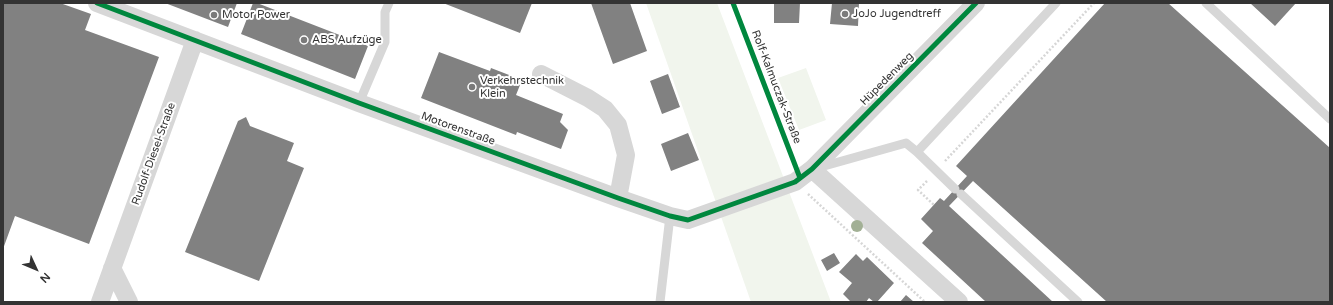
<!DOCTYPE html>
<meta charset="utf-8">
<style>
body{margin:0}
#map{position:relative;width:1333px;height:305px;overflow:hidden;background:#fff;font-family:"Varela Round",sans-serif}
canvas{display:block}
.frame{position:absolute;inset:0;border:4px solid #333;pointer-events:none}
.north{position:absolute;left:16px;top:249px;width:40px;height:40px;-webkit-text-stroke:3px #fff;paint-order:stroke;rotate:134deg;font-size:11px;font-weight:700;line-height:16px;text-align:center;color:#333}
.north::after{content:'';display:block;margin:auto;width:14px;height:18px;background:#333;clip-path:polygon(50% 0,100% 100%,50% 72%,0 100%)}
</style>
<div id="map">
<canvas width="1333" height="305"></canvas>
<div class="frame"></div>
<div class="north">N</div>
</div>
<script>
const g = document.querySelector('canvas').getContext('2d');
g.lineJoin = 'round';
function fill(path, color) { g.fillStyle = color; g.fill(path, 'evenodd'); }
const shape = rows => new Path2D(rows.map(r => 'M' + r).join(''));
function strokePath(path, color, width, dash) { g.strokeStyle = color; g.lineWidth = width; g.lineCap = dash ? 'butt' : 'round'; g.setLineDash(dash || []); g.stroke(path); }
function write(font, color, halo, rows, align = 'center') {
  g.font = font + ' "Varela Round",sans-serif'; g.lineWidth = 4; g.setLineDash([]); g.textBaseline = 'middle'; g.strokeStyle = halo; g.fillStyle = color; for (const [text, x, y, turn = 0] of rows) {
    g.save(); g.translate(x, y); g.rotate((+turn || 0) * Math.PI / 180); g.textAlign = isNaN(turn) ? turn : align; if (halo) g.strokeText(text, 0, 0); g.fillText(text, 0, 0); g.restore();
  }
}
fill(shape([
 [646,3,717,3,831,302,751,302],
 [806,68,826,120,799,130,778,78]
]), '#f1f5ed');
fill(shape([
 [3,3,60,3,91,14,85,30,159,57,89,244,15,216,3,249],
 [165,3,237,3,228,27],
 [253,3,257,3,368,46,355,79,241,34],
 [443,3,532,3,520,33],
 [591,3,630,3,647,51,613,64],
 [774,3,800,3,799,23,774,23],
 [832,3,859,3,858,26,830,24],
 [1105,3,1168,3,1330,148,1330,302,1107,302,973,181,949,206,1053,302,986,302,922,243,933,231,921,219,940,198,944,201,967,176,956,166],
 [1250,3,1296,3,1275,26],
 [439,52,490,71,491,68,522,80,516,95,563,114,560,122,568,130,561,149,517,132,516,135,421,98],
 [668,74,680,107,662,114,650,81],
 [246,117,250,126,294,143,287,161,304,168,259,281,185,252,238,121],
 [688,133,699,160,671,171,661,144],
 [834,253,840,263,827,271,821,260],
 [856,254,863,261,867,257,894,283,877,302,874,302,869,298,866,302,851,302,843,294,852,283,839,272],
 [906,295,914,302,900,302]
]), '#818181');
strokePath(shape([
 [945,161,1094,3],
 [927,181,918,190,934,205],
 [808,194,925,302]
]), '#d6d6d6', 2.5, [2, 2]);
strokePath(shape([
 [1206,3,1330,119],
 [359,103,385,42,385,12,389,3],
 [817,168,906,143,917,152],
 [955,189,917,152,1056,3],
 [961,194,1078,302],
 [660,302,670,216]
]), '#d7d7d7', 9);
strokePath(shape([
 [97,3,359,103,618,198,670,216,688,220,795,182,812,169,976,3],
 [541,74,588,98,605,109,618,125,626,155,618,198],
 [812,169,959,302],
 [112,268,129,302],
 [100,302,195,40]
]), '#d7d7d7', 18);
strokePath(shape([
 [97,3,359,103,618,198,670,216,688,220,795,182,812,169,976,3],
 [733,3,800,178]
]), '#00873e', 5);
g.fillStyle = '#a2b095';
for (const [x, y] of [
 [857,226]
]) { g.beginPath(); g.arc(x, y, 6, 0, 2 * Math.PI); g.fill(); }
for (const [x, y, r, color] of [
 [845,14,4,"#7a7a7a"],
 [214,15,4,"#7a7a7a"],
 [304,40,4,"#7a7a7a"],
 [472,87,4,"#7a7a7a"]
]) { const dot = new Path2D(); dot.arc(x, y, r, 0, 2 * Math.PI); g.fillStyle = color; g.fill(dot); strokePath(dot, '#fff', 1.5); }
write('11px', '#333', '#fff', [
 ["JoJo Jugendtreff",853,14],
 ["Motor Power",222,15],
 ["ABS Aufzüge",312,40],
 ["Verkehrstechnik",480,81],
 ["Klein",480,94]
], 'left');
write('11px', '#333', '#fff', [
 ["Hüpedenweg",887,79,-45],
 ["Rolf-Kalmuczak-Straße",776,87,69],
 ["Motorenstraße",458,129,20],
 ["Rudolf-Diesel-Straße",154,154,-70]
]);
</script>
